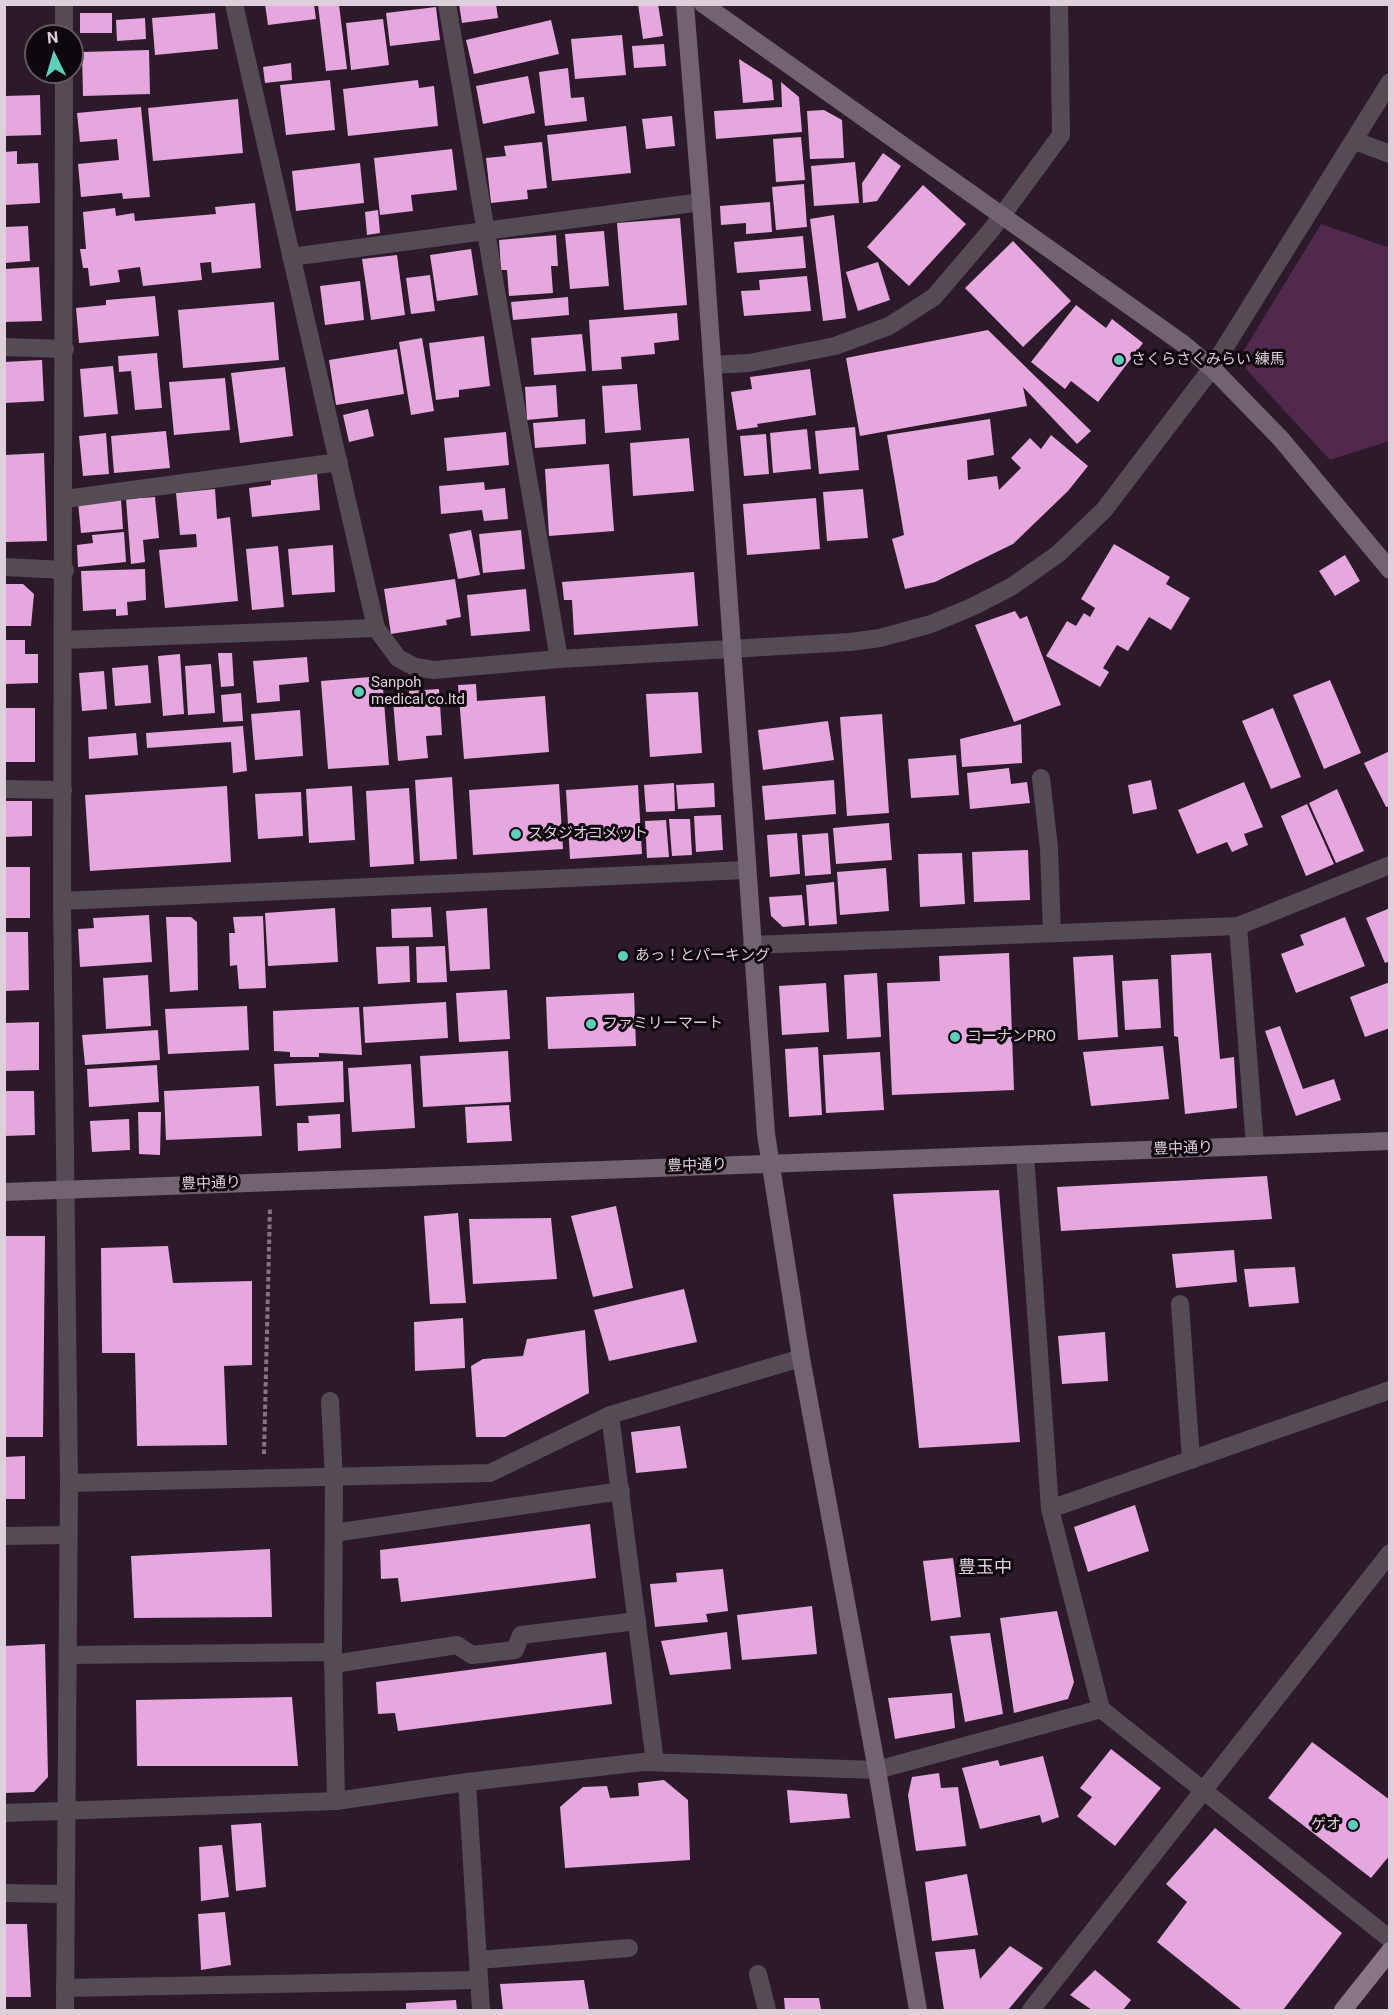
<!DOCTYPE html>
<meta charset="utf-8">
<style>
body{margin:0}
#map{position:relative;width:1394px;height:2015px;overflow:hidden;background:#2c192a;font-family:Roboto,sans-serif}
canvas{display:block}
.frame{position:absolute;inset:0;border:6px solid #ddd0db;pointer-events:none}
.north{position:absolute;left:24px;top:24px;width:60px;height:60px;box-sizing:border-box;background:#0f070e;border:2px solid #615760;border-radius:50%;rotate:355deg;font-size:16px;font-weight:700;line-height:24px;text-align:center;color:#ddd0db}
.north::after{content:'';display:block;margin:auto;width:21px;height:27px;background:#5cceba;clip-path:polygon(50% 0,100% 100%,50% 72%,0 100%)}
</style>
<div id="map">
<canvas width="1394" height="2015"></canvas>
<div class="frame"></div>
<div class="north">N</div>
</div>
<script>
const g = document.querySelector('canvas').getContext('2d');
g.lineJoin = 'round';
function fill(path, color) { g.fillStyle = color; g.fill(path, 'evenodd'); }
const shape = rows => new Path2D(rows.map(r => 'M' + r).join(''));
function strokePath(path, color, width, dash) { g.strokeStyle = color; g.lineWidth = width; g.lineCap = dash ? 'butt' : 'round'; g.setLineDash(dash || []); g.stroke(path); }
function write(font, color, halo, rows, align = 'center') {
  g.font = font + ' Roboto,"Noto Sans JP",sans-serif'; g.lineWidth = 6; g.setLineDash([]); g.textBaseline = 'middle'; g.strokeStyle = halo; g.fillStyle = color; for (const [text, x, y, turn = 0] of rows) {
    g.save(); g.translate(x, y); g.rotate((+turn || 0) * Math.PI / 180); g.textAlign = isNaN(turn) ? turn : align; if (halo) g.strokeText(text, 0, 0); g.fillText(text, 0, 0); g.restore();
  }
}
fill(shape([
 [1321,224,1390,248,1389,441,1330,460,1246,369,1244,350]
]), '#51284e');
fill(shape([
 [265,4,314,4,316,19,268,25],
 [459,4,496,4,498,18,462,23],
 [638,4,658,4,663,36,643,39],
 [318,5,339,5,347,69,326,71],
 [436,7,440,40,390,46,386,13],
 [80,13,112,13,112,33,80,33],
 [215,13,218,49,155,55,152,18],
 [145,18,146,39,117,41,116,20],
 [383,19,389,65,351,70,346,23],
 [551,20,559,54,474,74,466,40],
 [622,35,626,75,575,79,571,39],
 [664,44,666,66,634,68,632,46],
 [149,50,150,94,83,96,82,52],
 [739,59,772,80,774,100,743,103],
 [291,63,292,80,265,83,263,67],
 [568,68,571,98,584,97,587,121,545,126,539,72],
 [528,76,535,113,483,124,476,86],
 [330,80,335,130,286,135,280,85],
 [418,80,419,88,434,86,438,126,348,136,343,89],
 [781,82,799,97,802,132,716,139,714,111,782,107],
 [40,95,41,135,4,136,4,96],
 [238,99,243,153,153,161,148,108],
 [141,107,150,197,123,199,122,193,81,197,78,164,119,160,117,139,80,142,77,113],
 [824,110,842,120,844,158,810,159,807,111],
 [672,116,675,146,646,149,642,119],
 [626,126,631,173,552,181,547,135],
 [801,137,805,180,776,182,773,139],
 [542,142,547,188,527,190,528,199,491,203,486,158,506,156,504,146],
 [452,149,457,190,411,195,413,211,380,215,374,158],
 [17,151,17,164,38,163,40,203,4,205,4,152],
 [883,153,901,166,877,201,863,203,862,183],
 [855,162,859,203,814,206,811,166],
 [360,163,364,203,296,211,292,171],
 [804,184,807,227,776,230,772,187],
 [923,185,966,224,909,286,867,247],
 [770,202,772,232,746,234,746,223,721,225,720,206],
 [255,203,261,268,212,273,211,262,200,263,202,280,143,286,140,267,118,270,120,282,90,286,88,268,83,268,80,249,86,249,83,212,115,208,116,216,134,213,135,221,216,214,215,207],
 [378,210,380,233,367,235,365,212],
 [834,215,846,318,823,321,810,219],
 [680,218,687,305,624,310,617,223],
 [28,226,30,261,4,263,4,227],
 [604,231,609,286,570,289,565,234],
 [556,235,558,266,551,266,553,293,509,296,507,270,501,270,499,240],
 [803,236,806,268,737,273,734,242],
 [1013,241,1071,301,1023,347,965,288],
 [471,249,478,295,437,301,430,255],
 [397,255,405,315,371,320,362,259],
 [878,262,890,300,858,311,846,272],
 [39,267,42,321,4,322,4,269],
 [430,275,435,311,411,314,406,278],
 [807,276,811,311,744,316,741,291,760,290,759,280],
 [360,281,364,320,325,325,320,286],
 [155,296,159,336,79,343,76,308,106,305,106,300],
 [568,297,569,315,513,320,511,302],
 [274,302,279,360,183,368,178,310],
 [1076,305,1106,328,1112,319,1143,343,1098,402,1071,381,1065,389,1031,362],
 [677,313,679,340,654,343,655,354,621,357,622,369,592,371,589,320],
 [988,330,1091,431,1077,444,1023,387,1027,406,860,436,846,358],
 [582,334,586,371,534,375,531,338],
 [484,336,490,386,459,390,459,397,436,400,429,343],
 [422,338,434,411,411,415,399,342],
 [397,349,404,394,336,405,329,360],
 [157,353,162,408,135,410,131,371,119,372,118,356],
 [42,360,44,401,4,403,4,362],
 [113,366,118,414,84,417,80,369],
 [285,367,293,436,240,443,231,373],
 [810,369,816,415,757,424,758,427,737,430,731,392,752,389,750,377],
 [225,378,230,430,174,435,169,382],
 [637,384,641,430,605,433,602,386],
 [556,385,558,417,527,420,525,387],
 [368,409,374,436,349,442,343,415],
 [585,419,586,444,535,448,533,423],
 [990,419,994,455,967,460,968,480,997,476,999,490,1021,468,1011,458,1030,438,1041,449,1051,435,1088,466,1068,491,1013,544,935,582,905,589,892,539,904,535,887,435],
 [855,427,859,470,819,474,815,431],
 [807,429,811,469,773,473,770,433],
 [166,431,170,468,114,473,111,436],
 [506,432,509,465,447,471,444,438],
 [106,433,109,474,83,476,79,436],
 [766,434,769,474,744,476,740,436],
 [689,438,694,491,633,496,630,443],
 [44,453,47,541,5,542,4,455],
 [609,464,614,531,549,536,545,469],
 [317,473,320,510,252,517,249,488,271,485,271,477],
 [484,482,485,490,505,488,508,519,484,521,482,510,441,514,439,486],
 [215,489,217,519,230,517,238,601,165,608,159,550,197,547,196,534,180,535,176,493],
 [863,489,868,538,827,541,823,492],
 [155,497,159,538,143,540,145,562,131,564,126,499],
 [816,498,820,549,747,555,743,504],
 [121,499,123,529,81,533,78,502],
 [471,530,480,575,458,579,449,534],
 [521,530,525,569,483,573,479,534],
 [124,532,126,562,78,567,77,545,93,543,92,535],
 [1114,544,1170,577,1166,584,1190,598,1171,630,1149,617,1128,651,1117,645,1103,668,1109,672,1100,687,1046,656,1067,621,1076,626,1084,613,1090,617,1095,608,1081,599],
 [333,545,335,592,292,595,288,549],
 [278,546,284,607,252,610,246,549],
 [1345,555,1360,581,1335,596,1319,571],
 [145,569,146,600,127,602,128,615,116,616,116,609,83,611,81,571],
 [694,572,698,626,574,635,572,600,564,600,562,582],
 [455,579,461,617,446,620,447,625,391,634,384,589],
 [4,584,23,584,34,594,31,626,4,626],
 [526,589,530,631,471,636,467,595],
 [1015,611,1020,619,1027,616,1061,705,1014,722,975,625],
 [5,640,25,640,25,654,38,654,38,683,5,684],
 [218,653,232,653,234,686,221,687],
 [180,654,184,714,163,716,158,656],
 [307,657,309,682,279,685,280,701,257,703,253,661],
 [211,664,215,713,188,715,185,666],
 [148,665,151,703,115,706,112,668],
 [104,671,107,709,82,711,79,673],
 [382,676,389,765,328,769,321,681],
 [1330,680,1361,753,1324,769,1293,695],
 [476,684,477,701,545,696,549,752,464,759,458,685],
 [439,689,442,735,426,736,428,758,398,761,393,701,409,700,409,691],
 [698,692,702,753,650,757,646,694],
 [241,693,243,721,223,722,221,695],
 [4,708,35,708,35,762,4,762],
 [1273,708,1301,777,1271,789,1242,721],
 [300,710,303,756,255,760,251,714],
 [882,714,889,813,847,816,840,717],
 [828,721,834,760,763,770,758,730],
 [1021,724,1022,763,962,767,960,739],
 [243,726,247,771,233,773,231,742,147,748,146,733],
 [136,733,138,755,89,759,88,737],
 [1390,751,1390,806,1386,807,1364,763],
 [956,755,959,795,911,798,908,759],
 [1009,768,1011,784,1027,782,1030,803,970,809,967,773],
 [452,777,457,859,420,861,415,780],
 [834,780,836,814,765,820,762,786],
 [1151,780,1157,809,1133,814,1128,785],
 [1244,782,1263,827,1244,834,1248,845,1232,852,1227,842,1197,854,1178,810],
 [674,783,675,811,646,812,644,785],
 [714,783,715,807,678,809,676,785],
 [559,784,563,849,473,855,469,790],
 [638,785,642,854,570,859,566,790],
 [227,786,231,862,90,871,85,795],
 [352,786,355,840,309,843,306,789],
 [409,788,414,864,370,867,366,791],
 [1337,789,1364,851,1336,863,1309,803],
 [301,792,303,836,258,839,255,794],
 [4,801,32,801,32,836,4,837],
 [1307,804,1334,864,1306,876,1281,816],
 [721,815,723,850,696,852,694,816],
 [669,819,690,819,692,855,672,856],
 [666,820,669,857,647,858,645,821],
 [889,823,892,860,836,864,833,828],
 [797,833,800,874,770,877,767,835],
 [828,833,831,874,805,876,802,835],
 [1028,850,1030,900,974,902,972,852],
 [962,853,965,904,920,907,918,854],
 [4,867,30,867,30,918,4,918],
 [886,868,889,911,840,915,837,872],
 [834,882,837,924,809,926,806,885],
 [802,895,805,925,783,927,771,916,769,897],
 [431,907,433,937,392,938,391,909],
 [335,908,338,962,268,966,265,913],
 [487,908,490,969,450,971,446,911],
 [1390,908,1390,961,1385,963,1366,918],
 [149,915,152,962,80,967,78,929,94,928,93,918],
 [263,916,266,988,239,989,237,965,230,966,229,933,235,933,233,917],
 [166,917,191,917,197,922,198,990,170,992],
 [1345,917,1365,966,1296,993,1281,954,1304,945,1300,935],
 [4,932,28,932,29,990,4,991],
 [409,946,410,982,378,984,376,947],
 [445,946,447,982,417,983,416,947],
 [1009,953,1014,1090,892,1095,887,983,940,981,939,956],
 [1211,953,1220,1059,1234,1057,1237,1108,1185,1114,1178,1037,1174,1036,1171,955],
 [1113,955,1118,1037,1078,1040,1073,957],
 [877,973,881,1037,847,1039,844,975],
 [148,975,151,1026,106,1029,103,978],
 [1158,979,1161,1028,1125,1030,1122,981],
 [1390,982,1390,1028,1365,1037,1350,997],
 [826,983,829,1032,782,1035,779,986],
 [507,990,510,1039,459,1042,456,993],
 [634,993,636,1046,548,1049,546,997],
 [446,1002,448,1038,365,1043,363,1007],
 [247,1006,249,1050,168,1054,165,1009],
 [359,1007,362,1055,319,1053,319,1057,290,1057,290,1052,274,1051,273,1011],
 [39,1022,39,1070,4,1071,4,1023],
 [1280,1026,1303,1089,1334,1079,1341,1100,1296,1116,1265,1031],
 [158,1030,160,1060,85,1065,82,1035],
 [1163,1046,1169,1099,1091,1106,1083,1052],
 [818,1047,822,1115,789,1117,785,1049],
 [508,1051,511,1102,423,1107,420,1056],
 [880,1052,884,1110,826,1113,823,1055],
 [343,1061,344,1102,276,1106,274,1064],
 [411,1064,415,1128,352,1132,348,1068],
 [157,1065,159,1102,89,1107,87,1069],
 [259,1086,262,1136,166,1140,164,1091],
 [4,1091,34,1091,35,1135,4,1136],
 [509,1105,512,1141,467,1143,465,1107],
 [138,1112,161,1112,160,1155,139,1154],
 [340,1114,341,1148,298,1151,297,1123,309,1123,308,1116],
 [129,1119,130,1150,92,1152,90,1121],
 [1267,1176,1272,1219,1061,1231,1057,1187],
 [999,1190,1020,1442,919,1448,893,1194],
 [616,1206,633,1288,593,1297,571,1216],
 [458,1213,466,1303,430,1304,424,1216],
 [551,1218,557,1279,473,1284,469,1219],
 [4,1236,45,1236,43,1437,4,1437],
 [168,1246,173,1283,252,1281,252,1365,224,1366,227,1445,137,1446,135,1353,102,1353,101,1248],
 [1234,1250,1237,1282,1176,1288,1172,1254],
 [1295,1267,1299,1303,1249,1307,1244,1269],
 [684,1289,697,1342,609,1361,594,1310],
 [463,1318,465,1368,415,1371,414,1322],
 [585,1330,589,1393,505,1437,476,1437,471,1366,483,1359,523,1356,527,1339],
 [1105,1332,1108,1381,1062,1384,1058,1336],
 [680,1426,687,1468,636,1473,631,1432],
 [25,1456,25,1499,5,1499,5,1457],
 [1135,1505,1149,1551,1088,1572,1074,1527],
 [590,1524,596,1578,401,1602,398,1578,381,1579,380,1550],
 [270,1549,272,1617,134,1618,131,1556],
 [953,1558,961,1617,931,1621,923,1561],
 [723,1569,728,1611,706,1614,708,1622,655,1627,650,1584,677,1582,676,1573],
 [812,1606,817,1654,742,1660,737,1615],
 [1057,1611,1074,1682,1068,1699,1014,1713,1000,1618],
 [727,1632,731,1669,670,1675,661,1641],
 [990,1633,1003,1714,965,1722,950,1636],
 [45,1644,48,1777,34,1792,4,1793,4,1646],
 [606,1652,612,1704,398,1731,395,1713,378,1714,376,1682],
 [952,1693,955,1728,895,1739,888,1698],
 [292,1697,298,1766,137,1766,136,1700],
 [1312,1742,1390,1800,1390,1855,1371,1878,1268,1798],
 [1111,1749,1161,1788,1115,1846,1077,1816,1092,1797,1080,1788],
 [1043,1756,1059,1817,1042,1823,1040,1815,980,1829,962,1768,998,1760,1000,1766],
 [939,1773,941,1788,958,1787,966,1846,916,1851,908,1795,912,1777],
 [664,1780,688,1800,690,1860,565,1868,560,1807,583,1787,607,1786,610,1798,639,1796,638,1783],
 [787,1790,847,1794,850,1818,790,1823],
 [261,1823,266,1887,236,1891,231,1825],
 [1215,1828,1342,1933,1283,2010,1242,2010,1157,1942,1187,1902,1166,1884],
 [222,1845,229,1897,201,1901,199,1847],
 [967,1874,978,1935,932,1941,925,1882],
 [225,1912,231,1965,201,1970,198,1914],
 [4,1924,27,1924,31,1997,4,1997],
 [1010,1946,1043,1968,1008,2010,944,2010,935,1952,975,1949,980,1979],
 [1095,1970,1131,2000,1123,2010,1092,2010,1070,1995],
 [584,1980,589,2010,503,2010,500,1984],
 [784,1998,819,1998,821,2010,785,2010],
 [456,2000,457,2010,406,2010,406,2003]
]), '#e5a7de');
strokePath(shape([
 [264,1454,270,1207]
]), '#857583', 4, [4.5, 3]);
strokePath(shape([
 [447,4,559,659],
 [291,257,701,202],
 [65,499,339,462],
 [1041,778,1049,848,1052,933],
 [4,789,63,790],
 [1238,926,1255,1146],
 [1180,1304,1191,1460],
 [330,1401,334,1479],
 [334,1533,621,1491],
 [68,1655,333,1652],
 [333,1664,457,1645,472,1655,515,1650,521,1635,637,1621],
 [4,1893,65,1894],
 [478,1960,629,1948],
 [758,1974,767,2010],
 [65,1988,478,1980]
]), '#554b54', 18);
strokePath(shape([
 [64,4,64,36],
 [234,4,376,628,398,658,415,667,434,670,559,659,850,642,880,638,931,624,972,607,1011,587,1058,554,1104,510,1212,368,1390,82],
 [64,72,62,901,69,1483,65,2010],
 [1355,141,1390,154],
 [4,347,65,349],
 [712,365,749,363,835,346,889,326,934,297,992,229,1061,135,1059,4],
 [4,567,65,570],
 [63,640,376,628],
 [62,901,746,870],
 [752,945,1238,926,1390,865],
 [1025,1155,1050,1509,1101,1709,1390,1939],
 [610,1415,655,1762],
 [334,1479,333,1652,336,1801],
 [69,1483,490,1473,610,1415,801,1358],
 [1050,1509,1390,1390],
 [4,1536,69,1535],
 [467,1782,481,2010],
 [4,1813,336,1801,467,1782,643,1762,877,1770,1101,1709],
 [1031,2010,1390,1553]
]), '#554b54', 18);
strokePath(shape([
 [685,4,701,202,766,1134,801,1358,877,1770,918,2010],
 [703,4,1182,343,1212,368,1281,439,1390,570],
 [4,1192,1390,1141]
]), '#726370', 18);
strokePath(shape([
 [1343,2010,1390,1951]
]), '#897586', 18);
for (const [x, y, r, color] of [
 [1119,360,6,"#5cceba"],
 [359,692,6,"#5cceba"],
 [516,834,6,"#5cceba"],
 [623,956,6,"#5cceba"],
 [591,1024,6,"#5cceba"],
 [955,1037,6,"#5cceba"],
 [1353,1825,6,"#5cceba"]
]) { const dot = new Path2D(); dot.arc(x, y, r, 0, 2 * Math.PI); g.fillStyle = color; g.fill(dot); strokePath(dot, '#0f070e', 2); }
write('15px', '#ddd0db', '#0f070e', [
 ["さくらさくみらい 練馬",1131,360],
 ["Sanpoh",371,683],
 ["medical co.ltd",371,700],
 ["スタジオコメット",528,834],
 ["あっ！とパーキング",635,956],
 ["ファミリーマート",603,1024],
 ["コーナンPRO",967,1037],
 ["ゲオ",1341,1825,"right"]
], 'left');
write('15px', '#ddd0db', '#0f070e', [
 ["豊中通り",1183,1149,-2],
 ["豊中通り",697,1166,-2],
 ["豊中通り",211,1184,-2]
]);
write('18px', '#ddd0db', '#0f070e', [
 ["豊玉中",985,1568]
]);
</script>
